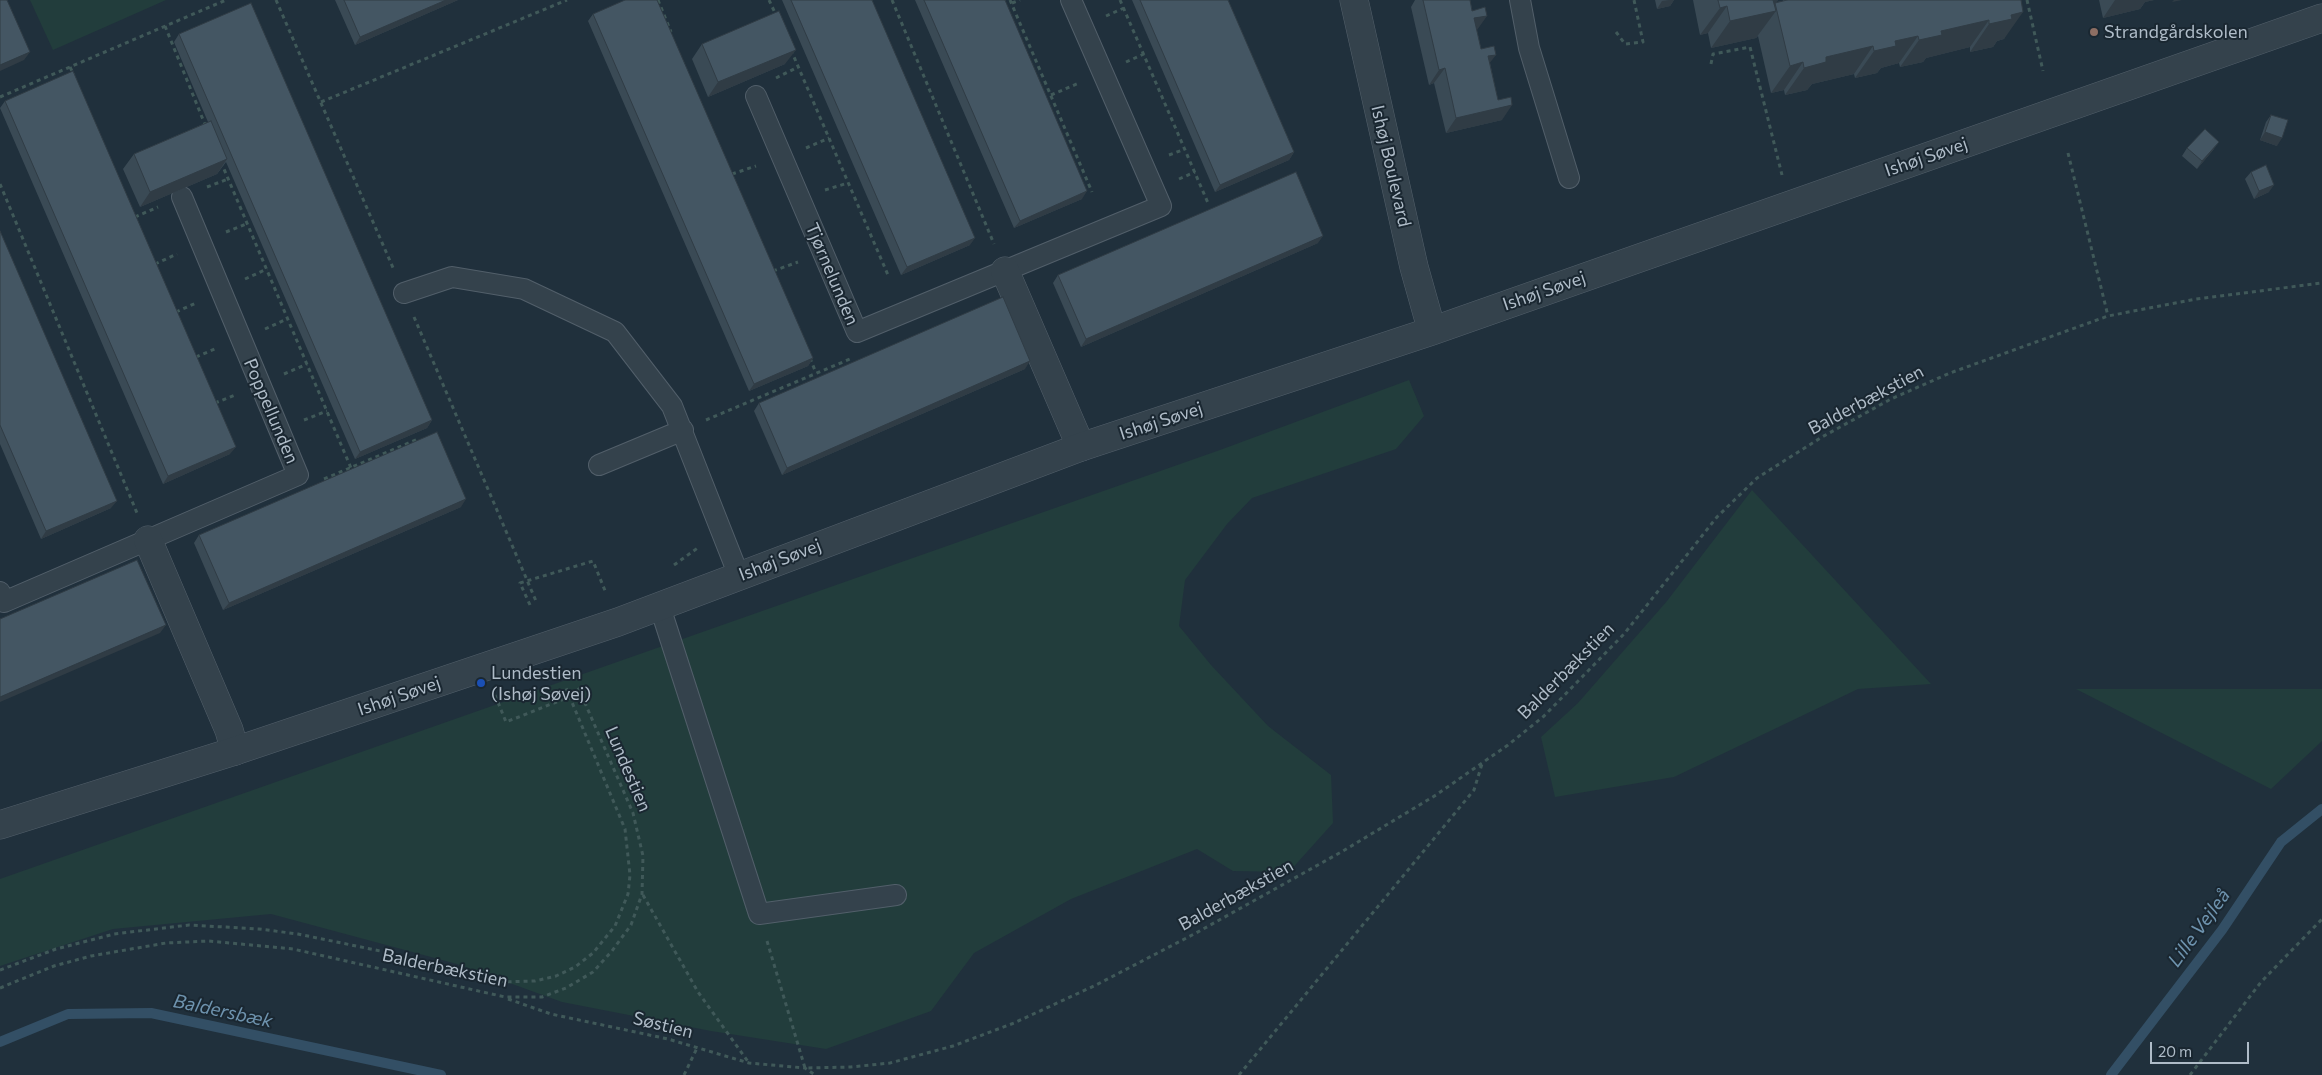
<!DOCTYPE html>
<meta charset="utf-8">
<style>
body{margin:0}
#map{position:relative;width:2322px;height:1075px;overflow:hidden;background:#20303c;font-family:Commissioner,sans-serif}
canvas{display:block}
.scale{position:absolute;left:2150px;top:1042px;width:99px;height:22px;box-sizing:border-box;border:2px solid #afbcc8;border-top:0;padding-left:6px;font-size:15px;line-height:18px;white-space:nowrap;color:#afbcc8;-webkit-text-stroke:4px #1a2731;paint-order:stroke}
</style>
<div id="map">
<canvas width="2322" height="1075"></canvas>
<div class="scale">20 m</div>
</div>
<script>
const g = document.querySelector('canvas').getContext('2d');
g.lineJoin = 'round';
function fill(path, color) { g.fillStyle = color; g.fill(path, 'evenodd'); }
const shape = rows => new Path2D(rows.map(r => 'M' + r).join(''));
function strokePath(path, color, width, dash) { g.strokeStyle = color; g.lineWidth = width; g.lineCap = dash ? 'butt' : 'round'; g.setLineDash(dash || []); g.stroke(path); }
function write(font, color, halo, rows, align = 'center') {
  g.font = font + ' Commissioner,sans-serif'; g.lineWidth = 4; g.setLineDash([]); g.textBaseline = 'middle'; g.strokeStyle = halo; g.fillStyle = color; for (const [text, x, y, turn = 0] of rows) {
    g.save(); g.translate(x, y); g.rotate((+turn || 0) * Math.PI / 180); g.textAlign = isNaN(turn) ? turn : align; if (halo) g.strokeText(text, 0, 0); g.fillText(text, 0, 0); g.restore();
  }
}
fill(shape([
 [30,0,166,0,53,50],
 [1409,380,1424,416,1396,449,1252,498,1227,524,1185,580,1179,626,1211,665,1268,726,1331,775,1333,823,1289,872,1233,871,1197,849,1071,899,974,953,931,1011,826,1049,711,1031,562,1002,457,964,271,914,113,929,0,966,0,879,1220,450],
 [1752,490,1931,684,1858,689,1674,777,1555,797,1541,737,1578,703,1667,601],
 [2076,689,2322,689,2322,741,2271,789]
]), '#223d3c');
strokePath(shape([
 [0,1042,68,1014,151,1013,441,1075],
 [2111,1075,2222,930,2281,842,2322,809]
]), '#334f65', 10);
const service = shape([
 [1520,0,1529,48,1569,178],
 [756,96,857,332,1161,206,1071,0],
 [404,293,452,277,524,289,615,332,672,406,739,576],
 [599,465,683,430],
 [0,592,4,602,298,475,182,197],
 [660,607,759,914,896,895]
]);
const minor = shape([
 [1005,271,1081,447],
 [148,540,229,730,235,751]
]);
const tertiary = shape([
 [1354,0,1414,267,1432,331],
 [0,825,235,751,618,622,1081,447,1432,331,2322,18]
]);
strokePath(service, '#525f6a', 22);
strokePath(minor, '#525f6a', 29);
strokePath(tertiary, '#525f6a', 29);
strokePath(shape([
 [276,0,394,270],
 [658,0,671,32],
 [769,0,776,15],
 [892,0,994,244],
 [1010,0,1092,192],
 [1120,0,1208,203],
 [2027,0,2043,71],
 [1012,3,1020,0],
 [1106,16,1124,8],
 [165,26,206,127],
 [1616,32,1625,44,1643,42,1634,0],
 [791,50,888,275],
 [1126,62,1144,54],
 [1711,64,1713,54,1750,47,1782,175],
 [70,67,74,75],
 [776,78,798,67],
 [1051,95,1079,83],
 [0,97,226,0],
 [321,102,567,0],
 [806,148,829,138],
 [2068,153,2108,316],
 [1169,155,1185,149],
 [221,162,351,468],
 [732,174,756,166],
 [1179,179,1195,172],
 [0,184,137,513],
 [207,187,228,179],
 [825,190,848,183],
 [135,217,158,207],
 [226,232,246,224],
 [155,264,177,254],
 [773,271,798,262],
 [245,279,267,269],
 [176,312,196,303],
 [414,317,536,601],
 [265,329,287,319],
 [196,357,217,348],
 [810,358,816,373],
 [284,374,307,364],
 [215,403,235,395],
 [304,420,327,411],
 [706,420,850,359],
 [324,479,418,439],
 [674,565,699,547],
 [530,605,520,583,593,561,606,593],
 [495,695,506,722,569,697],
 [643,895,698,992,749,1063],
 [767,941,805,1068,851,1067,890,1063,953,1046,1014,1023,1096,985,1196,933,1343,851,1436,795,1508,745,1544,716,1624,634,1717,517,1757,478,1822,437,1891,399,1950,373,2108,316,2196,299,2322,283],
 [0,970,56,949,114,934,189,925,259,929,298,934,385,952,498,982,535,981,556,976,575,967,593,953,615,926,628,894,630,875,625,829,566,688],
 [0,988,54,966,91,956,166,943,209,941,293,949,505,997,542,997,566,988,593,972,612,951,631,925,642,894,643,856,633,813,578,687],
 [508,999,551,1014,668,1039,749,1063,805,1068,815,1075],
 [684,1075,697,1048],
 [1239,1075,1474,790,1482,764],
 [2190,1075,2261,982,2322,919]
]), '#405959', 3, [4, 4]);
strokePath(service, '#34424c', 20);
strokePath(minor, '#34424c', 28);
strokePath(tertiary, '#34424c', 28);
fill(shape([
 [335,0,458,0,355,45],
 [782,0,872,0,970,245,901,275],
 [915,0,1005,0,1082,199,1014,228],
 [1132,0,1228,0,1294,152,1289,160,1215,192],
 [1415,0,1470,0,1481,49,1490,63,1502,120,1446,133,1434,83,1429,85,1411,7],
 [1655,0,1674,0,1670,6,1657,9],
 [1693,0,1778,0,1776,2,1783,1,1783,0,2021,0,2004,39,1997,41,1993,47,1970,52,1970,47,1926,58,1923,62,1900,67,1899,63,1881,68,1877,73,1855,78,1854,74,1812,84,1807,90,1785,95,1784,90,1771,93,1758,36,1756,38,1711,48,1708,33,1700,35],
 [2099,0,2154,0,2145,2,2140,9,2103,18],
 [593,14,813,358,808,366,749,391,588,21],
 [179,34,432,420,427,428,355,459,226,162,217,174,140,207,123,169,134,154,208,122,174,42],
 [702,44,785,64,708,97,692,59],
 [5,101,230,454,163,484,0,108],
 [2271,115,2277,146,2260,140,2266,122],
 [2187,148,2214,149,2197,169,2182,156],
 [2251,172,2269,192,2254,199,2245,179],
 [0,231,111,508,41,539,0,444],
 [1318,243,1081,347,1053,283,1058,275],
 [1025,369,782,475,754,411,759,403],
 [461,507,223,610,194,543,199,535]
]), '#3a4a55');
fill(shape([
 [446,0,458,0,355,45,360,37],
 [1669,0,1674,0,1670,6,1657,9,1662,1],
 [1770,0,1778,0,1769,12,1776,11,1756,38,1711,48,1730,21],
 [2115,0,2154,0,2145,2,2140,9,2103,18],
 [2174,0,2182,0,2172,2],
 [1727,6,1708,33,1700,35,1720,8],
 [2023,12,2004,39,1997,41,1993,47,1970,52,1989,24,2011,15],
 [1487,16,1477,30,1474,18],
 [1989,20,1970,47,1926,58,1923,62,1900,67,1919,40,1941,31],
 [1918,36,1899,63,1881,68,1877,73,1855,78,1874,51,1895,41],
 [1873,46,1854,74,1812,84,1807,90,1785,95,1804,68,1826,57],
 [796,50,785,64,708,97,718,82],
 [30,52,24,60,0,71,0,65],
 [1496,55,1485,69,1488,56],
 [1803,62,1784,90,1771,93,1790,66],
 [1445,68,1434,83,1429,85,1439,70],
 [1512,105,1502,120,1446,133,1456,118],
 [2265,132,2282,138,2277,146,2260,140],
 [2219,142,2214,149,2197,169,2202,161],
 [1294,152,1289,160,1215,192,1220,185],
 [227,159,217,174,140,207,150,192],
 [2274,185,2269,192,2254,199,2259,191],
 [1087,191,1082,199,1014,228,1020,221],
 [1323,236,1318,243,1081,347,1086,339],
 [975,238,970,245,901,275,907,267],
 [813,358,808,366,749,391,754,384],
 [1030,361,1025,369,782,475,787,468],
 [432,420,427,428,355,459,360,452],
 [236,447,230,454,163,484,168,476],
 [466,499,461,507,223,610,229,603],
 [117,501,111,508,41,539,46,531],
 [166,625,160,633,0,702,0,697]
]), '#303c45');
const building = shape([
 [0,0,7,0,30,52,0,65,0,0],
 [344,0,446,0,360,37,344,0],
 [625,0,657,0,813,358,754,384,593,14,625,0],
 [791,0,872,0,975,238,907,267,791,0],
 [924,0,1005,0,1087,191,1020,221,924,0],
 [1140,0,1228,0,1294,152,1220,185,1140,0],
 [1423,0,1470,0,1472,11,1485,7,1487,16,1474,18,1481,49,1494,46,1496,55,1488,56,1498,100,1511,97,1512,105,1456,118,1445,68,1439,70,1423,0],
 [1718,0,1773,0,1776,11,1730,21,1727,6,1720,8,1718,0],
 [1787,0,2021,0,2023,12,2011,15,2012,19,1989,24,1989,20,1941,31,1942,35,1919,40,1918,36,1895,41,1896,46,1874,51,1873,46,1826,57,1826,62,1804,68,1803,62,1790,66,1775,3,1787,0],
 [251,3,432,420,360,452,179,34,251,3],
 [779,11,796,50,718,82,702,44,779,11],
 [73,71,236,447,168,476,5,101,73,71],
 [2271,115,2288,120,2282,138,2265,132,2271,115],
 [211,121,227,159,150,192,134,154,211,121],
 [2205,129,2219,142,2202,161,2187,148,2205,129],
 [2266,165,2274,185,2259,191,2251,172,2266,165],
 [1296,172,1323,236,1086,339,1058,275,1296,172],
 [0,231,117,501,46,531,0,425,0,231],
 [1003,297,1030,361,787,468,759,403,1003,297],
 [437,432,466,499,229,603,199,535,437,432],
 [137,560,166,625,0,697,0,619,137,560]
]);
fill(building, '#445663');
strokePath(building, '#303c45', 1);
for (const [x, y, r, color] of [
 [2094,32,5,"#8d6e63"],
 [481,683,5,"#1a4fb4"]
]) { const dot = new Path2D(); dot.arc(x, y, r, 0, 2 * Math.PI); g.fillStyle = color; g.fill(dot); strokePath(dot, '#1a2731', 2); }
write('18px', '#afbcc8', '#1a2731', [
 ["Strandgårdskolen",2104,32],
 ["Lundestien",491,673],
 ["(Ishøj Søvej)",491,694]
], 'left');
write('18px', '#afbcc8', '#1a2731', [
 ["Ishøj Søvej",1926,157,-19],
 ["Ishøj Boulevard",1391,166,77],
 ["Tjørnelunden",832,274,67],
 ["Ishøj Søvej",1544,291,-19],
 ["Balderbækstien",1866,400,-28],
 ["Poppellunden",271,411,67],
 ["Ishøj Søvej",1161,421,-18],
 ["Ishøj Søvej",780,560,-21],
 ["Balderbækstien",1566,671,-45],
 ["Ishøj Søvej",399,696,-19],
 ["Lundestien",628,769,67],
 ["Balderbækstien",1236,895,-29],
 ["Balderbækstien",445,968,12],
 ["Søstien",663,1025,14]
]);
write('italic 19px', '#6e93ae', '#1a2731', [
 ["Lille Vejleå",2199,928,-54],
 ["Baldersbæk",223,1011,12]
]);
</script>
